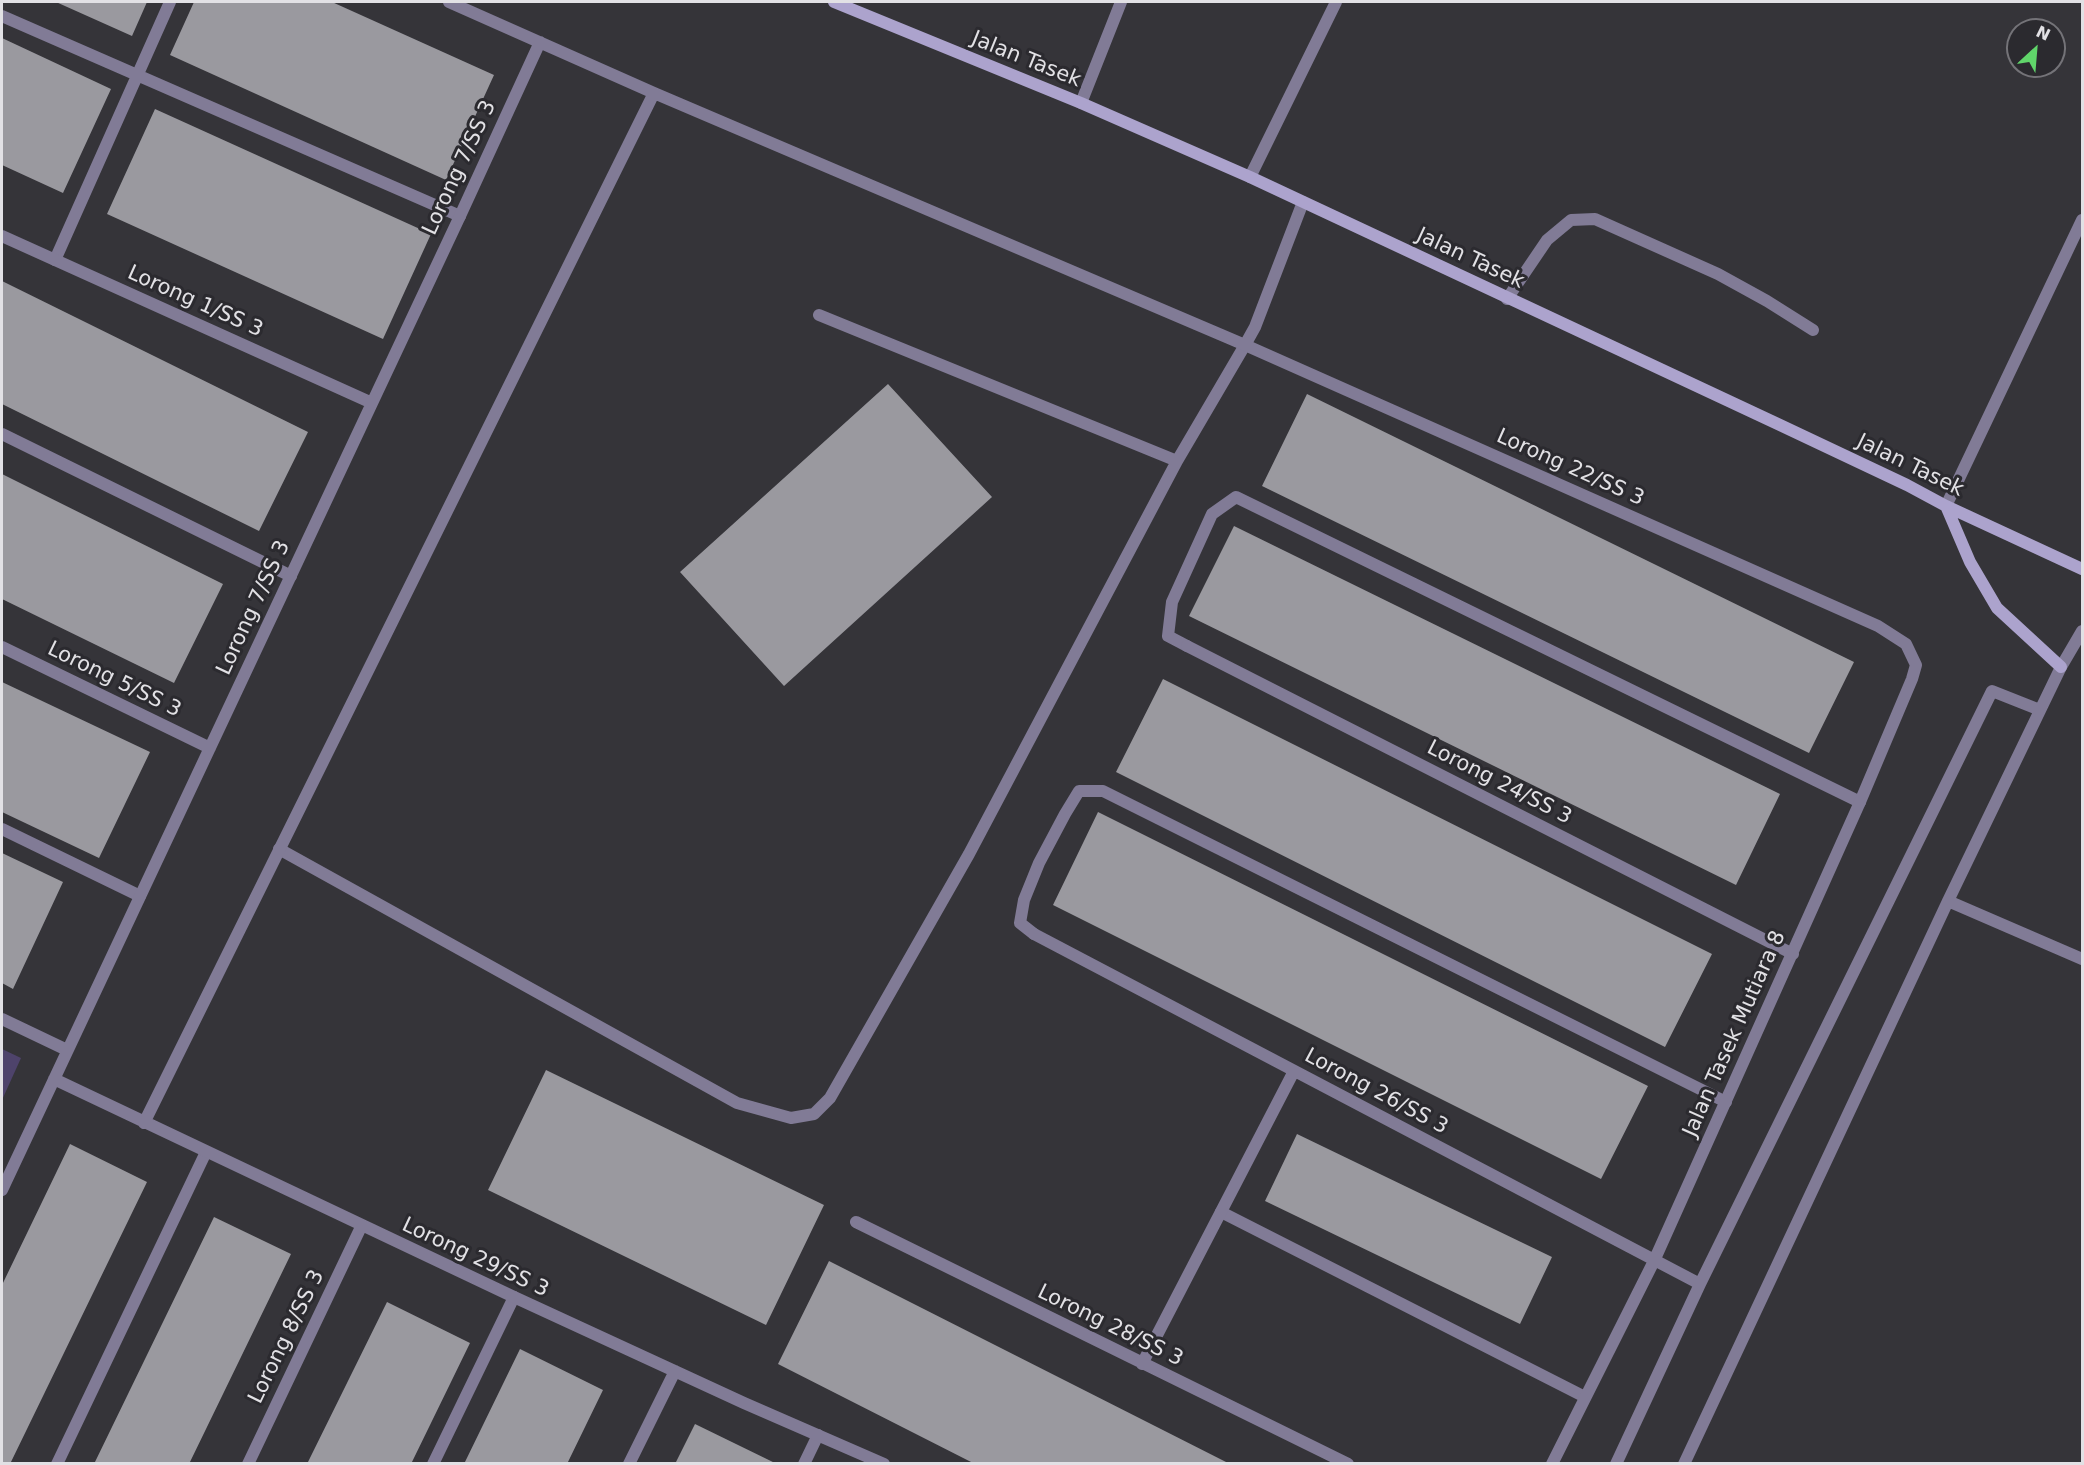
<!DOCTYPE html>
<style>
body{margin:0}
#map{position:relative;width:2084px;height:1465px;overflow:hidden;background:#353439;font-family:"DejaVu Sans",sans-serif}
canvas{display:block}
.frame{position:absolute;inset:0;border:3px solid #e2e1e5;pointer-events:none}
.north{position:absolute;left:2006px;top:18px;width:60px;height:60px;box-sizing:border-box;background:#2b2a2f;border:2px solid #747378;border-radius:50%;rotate:26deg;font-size:16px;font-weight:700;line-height:24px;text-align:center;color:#e2e1e5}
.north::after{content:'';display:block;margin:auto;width:21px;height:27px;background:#60d56a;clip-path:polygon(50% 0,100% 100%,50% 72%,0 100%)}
</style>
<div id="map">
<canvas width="2084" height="1465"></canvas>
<div class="frame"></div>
<div class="north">N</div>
</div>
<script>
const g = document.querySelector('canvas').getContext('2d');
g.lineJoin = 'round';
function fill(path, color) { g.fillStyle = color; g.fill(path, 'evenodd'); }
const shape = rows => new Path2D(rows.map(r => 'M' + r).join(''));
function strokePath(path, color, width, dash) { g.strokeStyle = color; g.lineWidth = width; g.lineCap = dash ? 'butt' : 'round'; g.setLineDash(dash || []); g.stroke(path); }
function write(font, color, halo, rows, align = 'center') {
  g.font = font + ' "DejaVu Sans",sans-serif'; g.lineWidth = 6; g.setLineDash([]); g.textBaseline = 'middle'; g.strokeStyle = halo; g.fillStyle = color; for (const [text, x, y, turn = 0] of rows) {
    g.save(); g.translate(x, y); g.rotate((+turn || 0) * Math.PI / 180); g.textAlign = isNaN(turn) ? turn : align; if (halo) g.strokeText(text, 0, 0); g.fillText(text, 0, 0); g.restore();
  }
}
fill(shape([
 [2,1049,21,1058,2,1100]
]), '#4e436b');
fill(shape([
 [56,2,147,2,132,36],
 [194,2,332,2,494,75,446,180,170,55],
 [2,38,111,89,63,193,2,165],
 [155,109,431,234,383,339,107,214],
 [2,281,308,432,259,531,2,404],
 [888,384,992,497,784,686,680,572],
 [1307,394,1854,662,1809,753,1262,486],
 [2,474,223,584,174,683,2,599],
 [1234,526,1780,794,1736,885,1189,616],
 [1163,679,1712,954,1665,1047,1116,772],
 [2,682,150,752,99,858,2,812],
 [1098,812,1648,1086,1601,1179,1053,905],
 [2,853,63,882,13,989,2,983],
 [546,1070,824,1205,766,1325,488,1190],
 [1297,1134,1552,1257,1520,1324,1265,1201],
 [70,1144,147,1182,10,1464,2,1464,2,1285],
 [214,1217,291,1254,189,1464,94,1464],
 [829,1261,1230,1464,975,1464,778,1364],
 [387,1302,470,1343,411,1464,307,1464],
 [520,1349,603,1390,567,1464,464,1464],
 [695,1424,777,1464,675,1464]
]), '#9a999f');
strokePath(shape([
 [2,16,460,216],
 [55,260,170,2],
 [1507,299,1547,240,1571,220,1595,219,1718,274,1767,301,1813,330],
 [819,315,1177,461],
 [2,434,291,576],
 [1187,646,1168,636,1172,602,1212,514,1236,497,1860,802],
 [2,829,140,896],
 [279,849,737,1103,791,1118,814,1114,830,1098,969,854,1177,461,1245,345],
 [1034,934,1020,923,1024,900,1039,863,1065,814,1079,791,1103,791,1726,1102],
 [1221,1212,1585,1397],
 [57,1464,206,1152],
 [433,1464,514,1297],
 [804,1464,818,1435]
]), '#817b96', 12);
strokePath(shape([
 [449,2,654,93,1245,345,1878,626,1906,644,1916,665,1912,679,1860,802,1654,1261,1552,1464],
 [1081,103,1121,2],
 [1250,177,1336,2],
 [2,236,372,403],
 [1245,345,1255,327,1303,202],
 [1946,506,2082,220],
 [1187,646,1793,954],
 [2,647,210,748],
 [1948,901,2082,959],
 [1034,934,1700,1284],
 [2,1019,67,1050],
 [54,1079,514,1297,744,1403,884,1464],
 [144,1123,654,93],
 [2,1190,460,216,540,42],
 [856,1222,1348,1464],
 [1142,1364,1294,1071],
 [248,1464,361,1227],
 [629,1464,675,1371],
 [1616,1464,1700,1284,1992,691,2040,710],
 [1684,1464,1948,901,2061,667,2082,631]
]), '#817b96', 12);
strokePath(shape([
 [834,2,1081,103,1250,177,1780,425,1907,485,1946,506,2082,569],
 [1946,506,1970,562,1997,608,2061,667]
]), '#aca3cd', 12);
write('21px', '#e2e1e5', '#2b2a2f', [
 ["Jalan Tasek",1026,60,22],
 ["Lorong 7/SS 3",460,168,-65],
 ["Jalan Tasek",1470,259,25],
 ["Lorong 1/SS 3",195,302,24],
 ["Jalan Tasek",1910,466,26],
 ["Lorong 22/SS 3",1570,468,24],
 ["Lorong 7/SS 3",254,608,-65],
 ["Lorong 5/SS 3",114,680,26],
 ["Lorong 24/SS 3",1499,783,27],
 ["Jalan Tasek Mutiara 8",1735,1034,-66],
 ["Lorong 26/SS 3",1376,1092,28],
 ["Lorong 29/SS 3",475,1258,25],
 ["Lorong 28/SS 3",1110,1326,26],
 ["Lorong 8/SS 3",287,1337,-64]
]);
</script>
